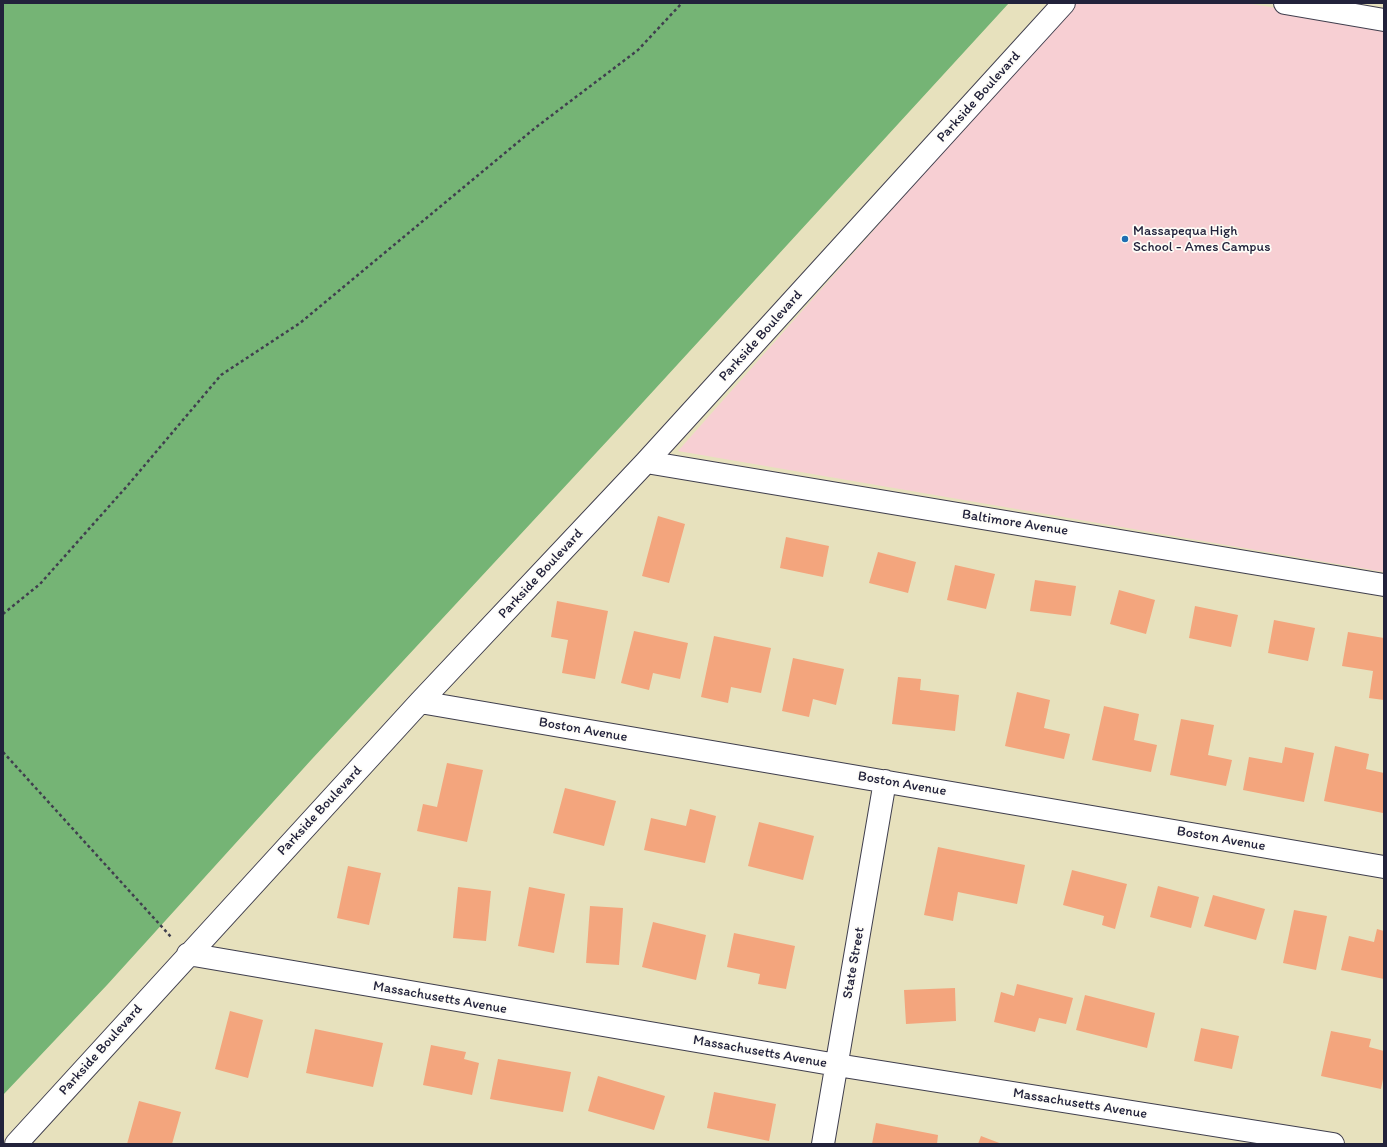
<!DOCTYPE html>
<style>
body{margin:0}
#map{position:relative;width:1387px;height:1147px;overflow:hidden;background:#e7e1bd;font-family:Itim,sans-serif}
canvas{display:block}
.frame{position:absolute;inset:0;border:4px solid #22223b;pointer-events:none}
</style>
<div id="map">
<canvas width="1387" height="1147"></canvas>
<div class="frame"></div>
</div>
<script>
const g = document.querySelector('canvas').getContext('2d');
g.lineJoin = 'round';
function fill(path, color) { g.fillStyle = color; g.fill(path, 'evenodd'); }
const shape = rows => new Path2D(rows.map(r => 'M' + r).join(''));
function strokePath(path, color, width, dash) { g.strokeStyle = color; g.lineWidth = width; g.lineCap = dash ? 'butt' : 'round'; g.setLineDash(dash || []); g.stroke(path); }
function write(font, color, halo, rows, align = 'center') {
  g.font = font + ' Itim,sans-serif'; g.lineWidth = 3.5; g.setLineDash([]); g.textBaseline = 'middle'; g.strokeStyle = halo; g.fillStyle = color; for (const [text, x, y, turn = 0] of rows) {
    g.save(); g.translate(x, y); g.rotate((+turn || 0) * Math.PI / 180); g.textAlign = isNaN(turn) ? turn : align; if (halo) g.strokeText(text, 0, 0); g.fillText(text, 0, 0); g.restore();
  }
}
fill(shape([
 [1075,3,1246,3,1384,26,1384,572,678,451]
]), '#f7cfd3');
fill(shape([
 [3,3,1009,3,622,425,312,759,107,985,3,1095]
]), '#75b475');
fill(shape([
 [658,516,685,524,669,583,642,576],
 [786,537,829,546,823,577,780,568],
 [878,552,916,562,908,593,869,583],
 [955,565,995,574,986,609,947,600],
 [1035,580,1076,586,1071,616,1030,611],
 [1119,590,1155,600,1146,634,1110,624],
 [557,601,608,611,595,679,562,673,568,640,551,637],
 [1195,606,1238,615,1231,647,1189,638],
 [1274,620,1315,628,1308,661,1268,653],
 [634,631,688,643,680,679,653,673,649,690,621,683],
 [1348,632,1384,638,1384,700,1369,698,1373,671,1342,666],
 [714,636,771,648,761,693,731,687,728,703,701,697],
 [793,658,844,669,836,705,813,699,809,717,782,711],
 [898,677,921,679,920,690,959,695,955,731,892,724],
 [1017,692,1050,700,1044,728,1070,734,1064,759,1005,746],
 [1104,706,1139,714,1134,740,1157,745,1151,772,1092,760],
 [1181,719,1214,725,1208,755,1232,760,1226,786,1170,775],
 [1335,746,1369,754,1366,769,1384,773,1383,813,1324,801],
 [1285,747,1314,753,1304,802,1243,790,1249,757,1282,763],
 [447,763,483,770,467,842,417,831,423,804,437,807],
 [565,788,616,801,604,846,553,833],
 [690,809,716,816,705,863,644,850,651,818,686,826],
 [759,822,814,836,803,880,748,866],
 [938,847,1025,865,1017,904,958,892,953,921,924,915],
 [348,866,381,873,369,925,337,918],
 [1072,870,1127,884,1115,929,1102,925,1104,916,1063,905],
 [1158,886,1199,897,1191,928,1150,917],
 [458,887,491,891,486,941,453,938],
 [529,887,565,894,554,953,518,946],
 [1213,895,1265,909,1256,940,1204,926],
 [590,906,623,908,619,965,586,963],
 [1294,910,1327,916,1316,970,1283,963],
 [653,922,706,935,696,980,642,967],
 [1377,929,1384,931,1384,979,1341,970,1349,936,1374,942],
 [734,933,795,946,786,989,758,984,760,974,727,967],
 [1017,984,1073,998,1066,1024,1039,1018,1035,1032,994,1022,1001,992,1014,996],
 [955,988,956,1021,906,1024,904,990],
 [1085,995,1155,1013,1147,1048,1076,1030],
 [230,1011,263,1020,248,1078,215,1069],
 [1201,1028,1239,1036,1232,1069,1194,1061],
 [315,1029,383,1043,373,1087,306,1073],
 [1331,1031,1371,1039,1369,1047,1384,1051,1384,1074,1381,1089,1321,1076],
 [431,1045,466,1052,464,1059,479,1063,472,1095,423,1085],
 [498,1059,571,1072,563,1112,490,1099],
 [598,1076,665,1096,654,1130,588,1111],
 [714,1092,776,1104,769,1141,707,1128],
 [139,1101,181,1112,172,1144,127,1144],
 [876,1123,938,1135,937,1144,872,1144],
 [981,1136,1002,1144,978,1144]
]), '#f3a57d');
const street = shape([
 [1285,3,1384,20],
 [646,462,1384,585],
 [420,702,1384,867],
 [188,954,837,1065,1333,1144],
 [16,1144,420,702,646,462,1064,3],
 [823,1144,885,781]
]);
strokePath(street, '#403f4e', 24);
strokePath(shape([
 [3,614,40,584,128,485,221,375,300,323,535,128,638,50,682,3],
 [3,752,172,938]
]), '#403f4e', 2.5, [3, 3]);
strokePath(street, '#fff', 22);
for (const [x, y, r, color] of [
 [1125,239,4,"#1f6fb2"]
]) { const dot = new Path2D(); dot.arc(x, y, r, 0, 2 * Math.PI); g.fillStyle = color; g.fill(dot); strokePath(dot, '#fdfcf7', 1.5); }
write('14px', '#22223b', '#fdfcf7', [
 ["Parkside Boulevard",979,97,-48],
 ["Parkside Boulevard",761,336,-48],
 ["Baltimore Avenue",1015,523,9],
 ["Parkside Boulevard",541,574,-47],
 ["Boston Avenue",583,730,10],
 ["Boston Avenue",902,784,10],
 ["Parkside Boulevard",320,811,-47],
 ["Boston Avenue",1221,839,10],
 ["State Street",854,963,-80],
 ["Massachusetts Avenue",440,998,10],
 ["Parkside Boulevard",101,1050,-48],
 ["Massachusetts Avenue",760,1052,10],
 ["Massachusetts Avenue",1080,1104,9]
]);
write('14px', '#22223b', '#fdfcf7', [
 ["Massapequa High",1133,231],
 ["School - Ames Campus",1133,247]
], 'left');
</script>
